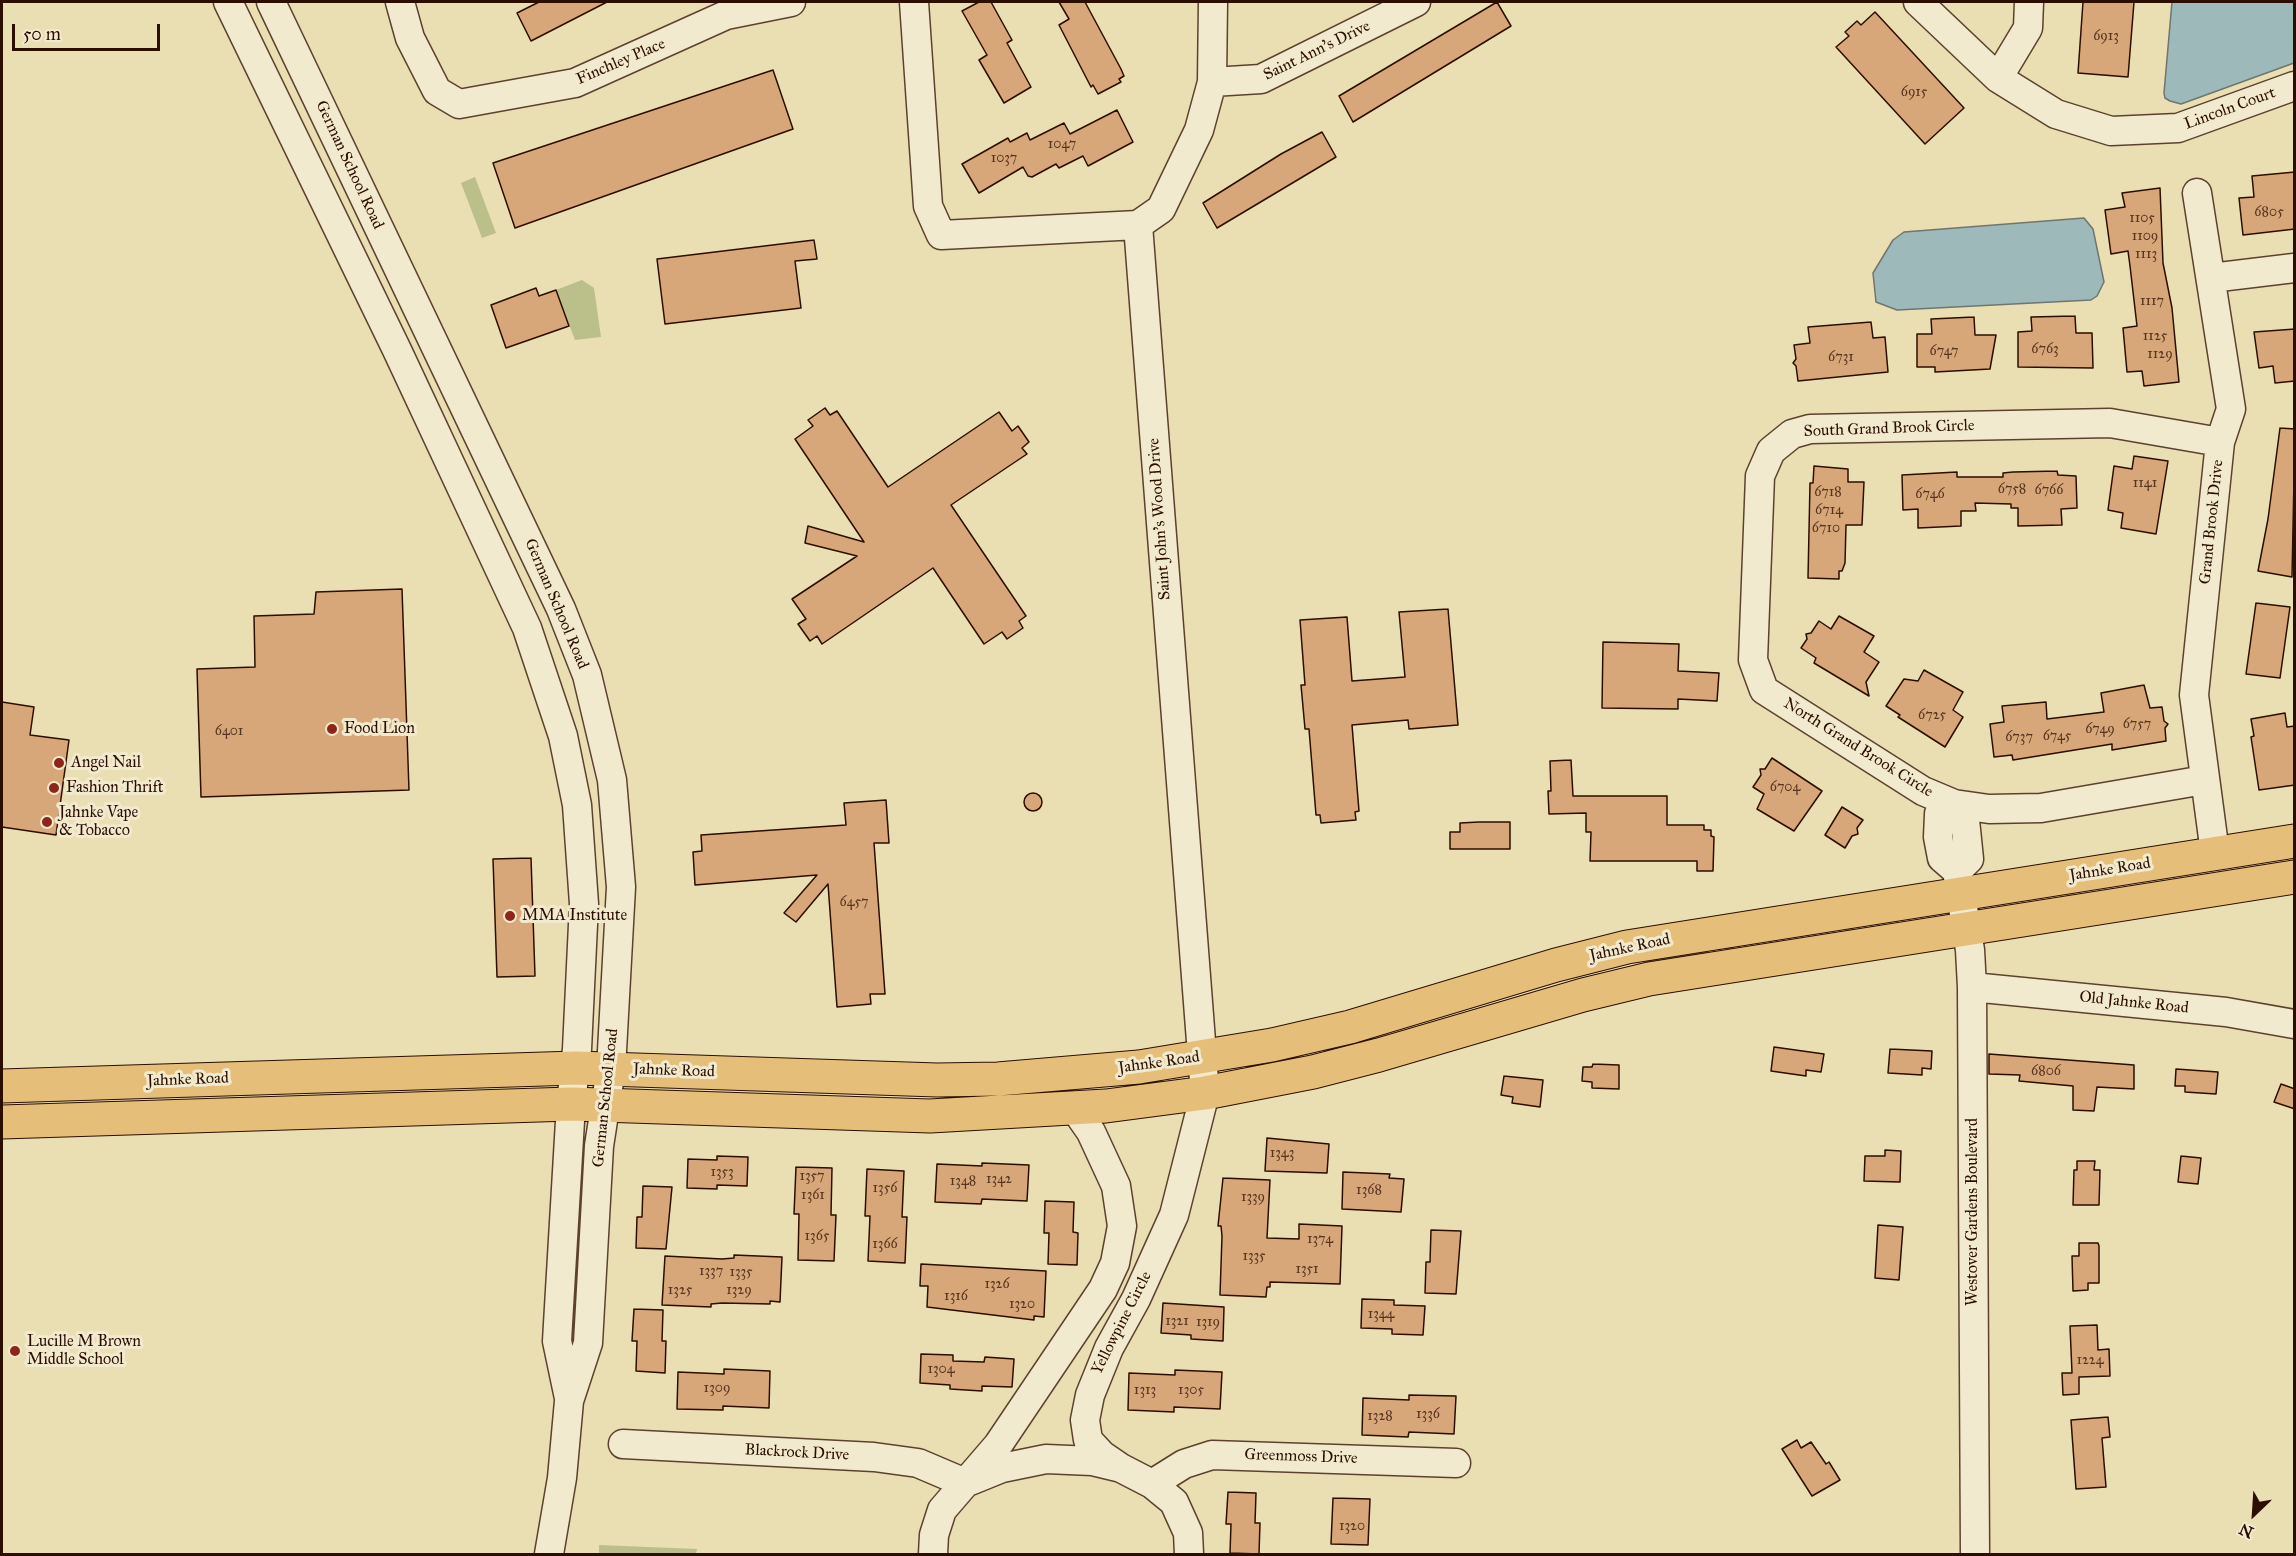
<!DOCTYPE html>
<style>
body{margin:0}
#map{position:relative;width:2296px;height:1556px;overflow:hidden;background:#eadeb3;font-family:"IM FELL Great Primer",serif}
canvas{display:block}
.frame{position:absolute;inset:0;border:3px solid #2c0e01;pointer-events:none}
.north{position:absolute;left:2224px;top:1484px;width:60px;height:60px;-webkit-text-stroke:4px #f1eace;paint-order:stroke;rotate:205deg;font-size:16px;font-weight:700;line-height:24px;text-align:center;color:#2c0e01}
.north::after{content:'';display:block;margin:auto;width:21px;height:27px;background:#2c0e01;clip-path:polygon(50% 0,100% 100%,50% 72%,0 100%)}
.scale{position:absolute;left:12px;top:24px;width:148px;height:27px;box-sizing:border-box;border:3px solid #2c0e01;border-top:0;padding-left:8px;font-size:18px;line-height:21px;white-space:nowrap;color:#2c0e01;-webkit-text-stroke:4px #f1eace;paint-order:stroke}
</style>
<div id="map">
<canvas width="2296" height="1556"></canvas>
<div class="frame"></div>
<div class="north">N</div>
<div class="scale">50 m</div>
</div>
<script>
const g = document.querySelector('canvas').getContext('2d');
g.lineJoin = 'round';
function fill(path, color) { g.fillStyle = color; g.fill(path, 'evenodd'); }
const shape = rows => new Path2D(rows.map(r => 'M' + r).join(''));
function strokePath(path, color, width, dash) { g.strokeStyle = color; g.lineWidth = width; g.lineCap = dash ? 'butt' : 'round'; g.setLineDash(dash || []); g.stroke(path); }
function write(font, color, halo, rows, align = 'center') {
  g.font = font + ' "IM FELL Great Primer",serif'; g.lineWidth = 6; g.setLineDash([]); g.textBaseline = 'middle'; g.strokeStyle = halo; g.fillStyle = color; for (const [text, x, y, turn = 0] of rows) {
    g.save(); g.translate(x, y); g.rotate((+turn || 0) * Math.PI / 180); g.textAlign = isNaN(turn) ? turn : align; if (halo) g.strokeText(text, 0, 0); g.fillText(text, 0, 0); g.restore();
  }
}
fill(shape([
 [475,177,496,233,482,238,461,183],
 [582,280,594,288,601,337,575,340,556,290],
 [599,1545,697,1549,696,1554,599,1554]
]), '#bbc08a');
const water = shape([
 [2172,2,2294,2,2294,63,2181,104,2170,101,2165,98,2164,93,2172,2],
 [2084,218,2093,229,2104,282,2097,296,2091,300,1897,310,1876,302,1873,273,1893,240,1904,232,2084,218]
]);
fill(water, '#9eb9b9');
strokePath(water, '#70756f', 1.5);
const building = shape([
 [539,2,607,2,531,41,517,13,539,2],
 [979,2,991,2,1012,40,1007,43,1031,87,1004,103,979,60,987,55,962,11,979,2],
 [1059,2,1085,2,1121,69,1124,76,1119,79,1121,82,1098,94,1093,85,1091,87,1059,25,1069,19,1059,2],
 [1497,2,1511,26,1353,122,1339,96,1497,2],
 [2083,2,2134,2,2128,77,2078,73,2083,2],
 [1875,12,1964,108,1925,144,1836,47,1849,36,1845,32,1857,21,1861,25,1875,12],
 [773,70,793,129,515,228,493,163,773,70],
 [1117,110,1133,142,1088,166,1083,156,1059,168,1056,164,1032,177,1028,176,1023,167,979,193,962,164,1008,138,1010,142,1027,133,1030,140,1064,123,1070,134,1117,110],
 [1322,132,1336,157,1217,228,1203,203,1281,154,1322,132],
 [2295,172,2295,229,2243,235,2239,198,2254,197,2252,176,2295,172],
 [2160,188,2163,263,2172,308,2179,382,2144,386,2142,371,2127,372,2123,328,2137,326,2130,266,2128,251,2111,254,2105,210,2125,207,2122,193,2160,188],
 [814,240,817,259,795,261,801,308,665,324,657,259,814,240],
 [536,288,539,296,556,290,569,326,506,348,491,305,536,288],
 [2075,316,2076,333,2092,333,2093,368,2018,367,2018,332,2032,331,2031,317,2075,316],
 [1974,317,1975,335,1996,335,1990,369,1935,372,1935,367,1917,367,1917,334,1932,334,1931,319,1974,317],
 [1871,322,1873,338,1885,337,1888,372,1798,381,1796,366,1793,363,1796,359,1794,345,1810,343,1808,327,1871,322],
 [2295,329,2295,381,2275,383,2273,366,2259,368,2254,332,2295,329],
 [825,408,830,415,837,411,888,487,999,412,1012,431,1018,426,1029,442,1022,448,1027,454,951,505,1026,616,1019,621,1023,628,1007,639,1002,632,984,644,933,568,822,644,817,636,810,641,798,624,806,619,792,599,857,556,805,543,808,526,864,542,795,439,813,426,808,420,825,408],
 [2280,428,2295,429,2292,577,2258,571,2268,519,2280,428],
 [2134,456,2168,461,2156,534,2121,528,2123,513,2108,510,2114,466,2132,469,2134,456],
 [1814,466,1848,469,1848,482,1864,482,1862,525,1846,525,1845,563,1842,571,1839,571,1839,579,1808,578,1810,483,1813,483,1814,466],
 [2057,471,2058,475,2076,476,2077,508,2061,509,2062,525,2018,526,2018,508,2011,508,2011,504,1975,503,1976,511,1961,511,1961,526,1918,528,1918,509,1903,510,1902,475,1957,472,1957,477,2003,477,2003,473,2013,472,2057,471],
 [402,589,409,790,201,797,197,669,255,667,254,616,314,614,316,592,402,589],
 [2256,603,2290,607,2280,678,2246,674,2256,603],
 [1448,609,1458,725,1409,729,1408,720,1352,725,1359,811,1355,812,1356,820,1321,823,1320,815,1316,815,1309,729,1305,729,1301,685,1305,685,1300,620,1347,617,1352,681,1405,677,1399,612,1448,609],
 [1839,616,1874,636,1864,652,1879,662,1866,682,1869,696,1814,663,1816,658,1801,648,1807,639,1806,634,1811,633,1819,621,1831,629,1839,616],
 [1603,642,1679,644,1678,671,1719,673,1717,701,1678,699,1678,709,1602,708,1603,642],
 [1924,670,1963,692,1953,710,1963,717,1945,747,1898,717,1900,715,1886,706,1904,679,1918,681,1924,670],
 [2144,685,2150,708,2162,707,2164,721,2168,724,2165,728,2166,741,2112,750,2112,744,2013,760,2012,755,1994,757,1990,724,2004,722,2002,706,2046,702,2047,719,2104,712,2101,693,2144,685],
 [2,702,34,707,30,735,69,740,56,835,2,827,2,702],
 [2285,713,2287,727,2295,726,2295,785,2259,790,2251,737,2254,736,2251,719,2285,713],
 [1772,758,1822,791,1794,831,1757,809,1764,794,1753,787,1761,775,1760,769,1765,769,1772,758],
 [1571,760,1573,796,1667,796,1667,825,1704,825,1704,830,1711,830,1711,836,1714,837,1713,871,1697,871,1697,861,1590,861,1591,832,1586,832,1586,813,1549,814,1548,791,1551,791,1550,761,1571,760],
 '1024 802a9 9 0 1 1 18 0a9 9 0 1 1-18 0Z',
 [886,800,889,843,874,843,885,994,870,994,871,1004,837,1007,828,884,796,922,784,913,817,875,695,885,693,852,702,851,701,835,846,825,844,803,886,800],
 [1842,807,1863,820,1857,828,1858,834,1852,836,1845,848,1825,835,1842,807],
 [1479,822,1510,822,1510,849,1450,849,1450,832,1460,832,1460,823,1479,822],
 [531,858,535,976,497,977,493,859,531,858],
 [1774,1047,1824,1054,1821,1072,1806,1070,1806,1076,1771,1071,1774,1047],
 [1890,1049,1932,1051,1931,1069,1922,1068,1922,1075,1888,1073,1890,1049],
 [1989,1054,2134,1065,2134,1089,2097,1087,2094,1111,2073,1110,2073,1086,2019,1081,2020,1075,1989,1074,1989,1054],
 [1593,1064,1619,1065,1619,1089,1592,1088,1592,1082,1582,1081,1583,1067,1592,1067,1593,1064],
 [2176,1069,2218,1072,2216,1094,2185,1092,2185,1086,2175,1086,2176,1069],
 [1504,1076,1543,1080,1540,1107,1512,1103,1513,1097,1501,1095,1504,1076],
 [2281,1084,2295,1089,2295,1109,2274,1102,2281,1084],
 [1267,1138,1329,1144,1327,1173,1265,1171,1267,1138],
 [1885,1150,1901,1151,1900,1182,1864,1181,1865,1156,1885,1156,1885,1150],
 [717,1156,748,1157,747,1186,717,1185,717,1189,687,1188,688,1159,717,1160,717,1156],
 [2181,1156,2201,1158,2198,1184,2178,1182,2181,1156],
 [2077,1161,2095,1161,2094,1170,2100,1170,2099,1205,2073,1205,2074,1170,2077,1170,2077,1161],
 [982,1163,1029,1165,1027,1201,982,1199,981,1204,935,1202,937,1164,982,1166,982,1163],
 [796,1167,832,1168,831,1215,836,1215,834,1261,798,1260,799,1214,794,1214,796,1167],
 [867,1169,904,1171,902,1217,907,1217,905,1263,868,1261,870,1216,865,1216,867,1169],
 [1343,1172,1390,1174,1389,1178,1404,1179,1401,1212,1342,1209,1343,1172],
 [1223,1178,1270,1180,1267,1238,1299,1239,1299,1224,1342,1226,1340,1284,1270,1282,1270,1287,1267,1287,1266,1297,1220,1295,1222,1236,1221,1226,1218,1226,1223,1178],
 [643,1186,672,1187,666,1249,636,1248,637,1217,642,1217,643,1186],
 [1045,1201,1074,1202,1073,1232,1078,1233,1077,1265,1048,1264,1049,1233,1044,1233,1045,1201],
 [1878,1225,1903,1227,1899,1280,1875,1278,1878,1225],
 [1431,1230,1461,1231,1456,1294,1425,1293,1426,1262,1430,1262,1431,1230],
 [2079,1243,2098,1243,2099,1246,2099,1283,2088,1283,2088,1290,2073,1291,2072,1256,2079,1256,2079,1243],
 [734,1255,782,1257,780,1302,770,1301,770,1304,722,1303,711,1304,711,1307,662,1305,665,1256,722,1259,734,1258,734,1255],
 [921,1264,1046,1271,1044,1317,1034,1316,1034,1320,927,1307,928,1286,920,1286,921,1264],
 [1362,1299,1394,1300,1394,1305,1425,1306,1423,1335,1392,1334,1392,1329,1361,1328,1362,1299],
 [1163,1303,1224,1307,1223,1341,1191,1339,1191,1335,1161,1333,1163,1303],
 [634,1309,663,1310,662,1341,666,1341,665,1373,636,1371,637,1341,632,1341,634,1309],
 [2097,1325,2098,1350,2109,1349,2110,1376,2079,1377,2079,1394,2063,1395,2062,1373,2072,1373,2070,1326,2097,1325],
 [921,1354,953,1355,953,1361,984,1362,985,1357,1014,1359,1012,1387,982,1386,982,1391,950,1389,950,1385,920,1383,921,1354],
 [724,1369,770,1371,769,1408,723,1406,723,1410,677,1409,678,1372,724,1374,724,1369],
 [1175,1370,1222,1372,1220,1409,1174,1407,1174,1412,1128,1410,1129,1373,1175,1375,1175,1370],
 [1409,1395,1456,1396,1454,1434,1409,1432,1408,1437,1362,1435,1363,1398,1409,1400,1409,1395],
 [2108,1417,2110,1437,2102,1438,2106,1487,2076,1489,2071,1420,2108,1417],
 [1797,1440,1801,1448,1811,1442,1826,1464,1829,1462,1840,1480,1812,1496,1782,1449,1797,1440],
 [1228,1492,1256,1493,1255,1523,1260,1523,1259,1554,1230,1553,1231,1524,1226,1524,1228,1492],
 [1333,1498,1370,1499,1368,1545,1331,1544,1333,1498]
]);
fill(building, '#d7a77a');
strokePath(building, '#2c0e01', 1.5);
const minor = shape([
 [228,2,397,350,527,628,563,736,577,805,584,904,577,1049,571,1104,557,1341,569,1398],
 [271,2,561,609,587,675,612,780,621,887,611,1069,599,1146,588,1343,569,1401,562,1478,549,1554],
 [400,2,410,38,437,91,459,104,575,83,726,15,791,2],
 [914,2,928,206,941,235,1138,225],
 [1918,2,1998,78,2056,114,2111,131,2178,128,2294,86],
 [1998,78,2028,28,2029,2],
 [1212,82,1261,79,1416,2],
 [2197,193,2231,409,2220,442,2194,695,2215,853],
 [2211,278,2294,268],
 [2204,780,2041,808,1989,809,1954,804,1923,791,1764,690,1753,660,1760,476,1771,451,1792,434,1810,429,2110,423,2220,442],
 [1954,804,1965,820,1969,859,1957,871,1942,858,1938,837,1939,814,1954,804],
 [1957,871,1970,950,1972,987,1975,1554],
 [1972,987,2226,1012,2294,1024],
 [623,1444,874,1457,918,1463,965,1483],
 [1121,1468,1102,1455,1088,1440,1085,1420,1090,1395,1109,1348,1136,1299,1174,1215,1205,1093,1138,225,1161,209,1199,130,1212,82,1213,2],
 [970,1481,1002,1468,1046,1459,1092,1461,1121,1468,1152,1484,1174,1502,1188,1533,1189,1554],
 [1152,1484,1184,1464,1212,1455,1456,1463],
 [933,1554,934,1535,942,1510,998,1445,1103,1289,1115,1263,1122,1226,1116,1186,1091,1132,1075,1109]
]);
const major = shape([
 [2,1086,576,1068,937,1080,998,1079,1139,1067,1272,1045,1350,1027,1556,965,1627,947,2294,841],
 [2,1122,571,1104,930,1116,1106,1106,1205,1093,1313,1072,1379,1055,1583,995,1649,979,2294,877]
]);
strokePath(minor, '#5c422e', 31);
strokePath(major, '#2c0e01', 35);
strokePath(minor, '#f1eace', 28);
strokePath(major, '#e5bf7a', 33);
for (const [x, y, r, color] of [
 [332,729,6,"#8f2418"],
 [59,763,6,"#8f2418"],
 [54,788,6,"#8f2418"],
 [47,822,6,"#8f2418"],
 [510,916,6,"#8f2418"],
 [15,1351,6,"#8f2418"]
]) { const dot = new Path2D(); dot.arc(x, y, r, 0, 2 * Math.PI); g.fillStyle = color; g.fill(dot); strokePath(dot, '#f1eace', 2); }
write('14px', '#57341f', null, [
 ["6913",2106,37],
 ["6915",1914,93],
 ["1047",1062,145],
 ["1037",1004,159],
 ["6805",2269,213],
 ["1105",2142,219],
 ["1109",2145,237],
 ["1113",2146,255],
 ["1117",2152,302],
 ["1125",2155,337],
 ["6763",2045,350],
 ["6747",1944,352],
 ["1129",2160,355],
 ["6731",1841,358],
 ["1141",2145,484],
 ["6758",2012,490],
 ["6766",2049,491],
 ["6718",1828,493],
 ["6746",1930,495],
 ["6714",1829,511],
 ["6710",1826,529],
 ["6725",1932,716],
 ["6757",2137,725],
 ["6749",2100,730],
 ["6401",229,732],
 ["6745",2057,737],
 ["6737",2019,738],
 ["6704",1785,788],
 ["6457",854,903],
 ["6806",2046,1072],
 ["1343",1282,1154],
 ["1353",722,1173],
 ["1357",812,1177],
 ["1342",999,1180],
 ["1348",963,1182],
 ["1356",885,1189],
 ["1368",1369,1191],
 ["1361",813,1196],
 ["1339",1253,1198],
 ["1365",817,1237],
 ["1374",1320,1240],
 ["1366",885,1245],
 ["1335",1254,1257],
 ["1351",1307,1270],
 ["1337",711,1272],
 ["1335",741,1273],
 ["1326",997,1285],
 ["1325",680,1291],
 ["1329",739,1291],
 ["1316",956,1297],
 ["1320",1022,1305],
 ["1344",1381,1315],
 ["1321",1177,1322],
 ["1319",1208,1323],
 ["1224",2090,1361],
 ["1304",941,1370],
 ["1309",717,1389],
 ["1313",1145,1391],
 ["1305",1191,1391],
 ["1336",1428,1415],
 ["1328",1380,1417],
 ["1320",1352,1527]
]);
write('16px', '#2c0e01', '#f1eace', [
 ["Saint Ann's Drive",1317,51,-26],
 ["Finchley Place",621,62,-23],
 ["Lincoln Court",2230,109,-20],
 ["German School Road",349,165,65],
 ["South Grand Brook Circle",1889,429,-2],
 ["Saint John's Wood Drive",1160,519,-94],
 ["Grand Brook Drive",2212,522,-84],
 ["German School Road",556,604,67],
 ["North Grand Brook Circle",1858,748,32],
 ["Jahnke Road",2110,870,-9],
 ["Jahnke Road",1630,948,-12],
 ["Old Jahnke Road",2134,1003,6],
 ["Jahnke Road",1159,1063,-8],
 ["Jahnke Road",674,1071,2],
 ["Jahnke Road",188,1080,-2],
 ["German School Road",606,1098,-84],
 ["Westover Gardens Boulevard",1973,1212,-90],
 ["Yellowpine Circle",1122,1323,-63],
 ["Blackrock Drive",797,1453,3],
 ["Greenmoss Drive",1301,1457,2]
]);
write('16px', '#2c0e01', '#f1eace', [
 ["Food Lion",344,729],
 ["Angel Nail",71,763],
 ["Fashion Thrift",66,788],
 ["Jahnke Vape",59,813],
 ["& Tobacco",59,831],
 ["MMA Institute",522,916],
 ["Lucille M Brown",27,1342],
 ["Middle School",27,1360]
], 'left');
</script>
